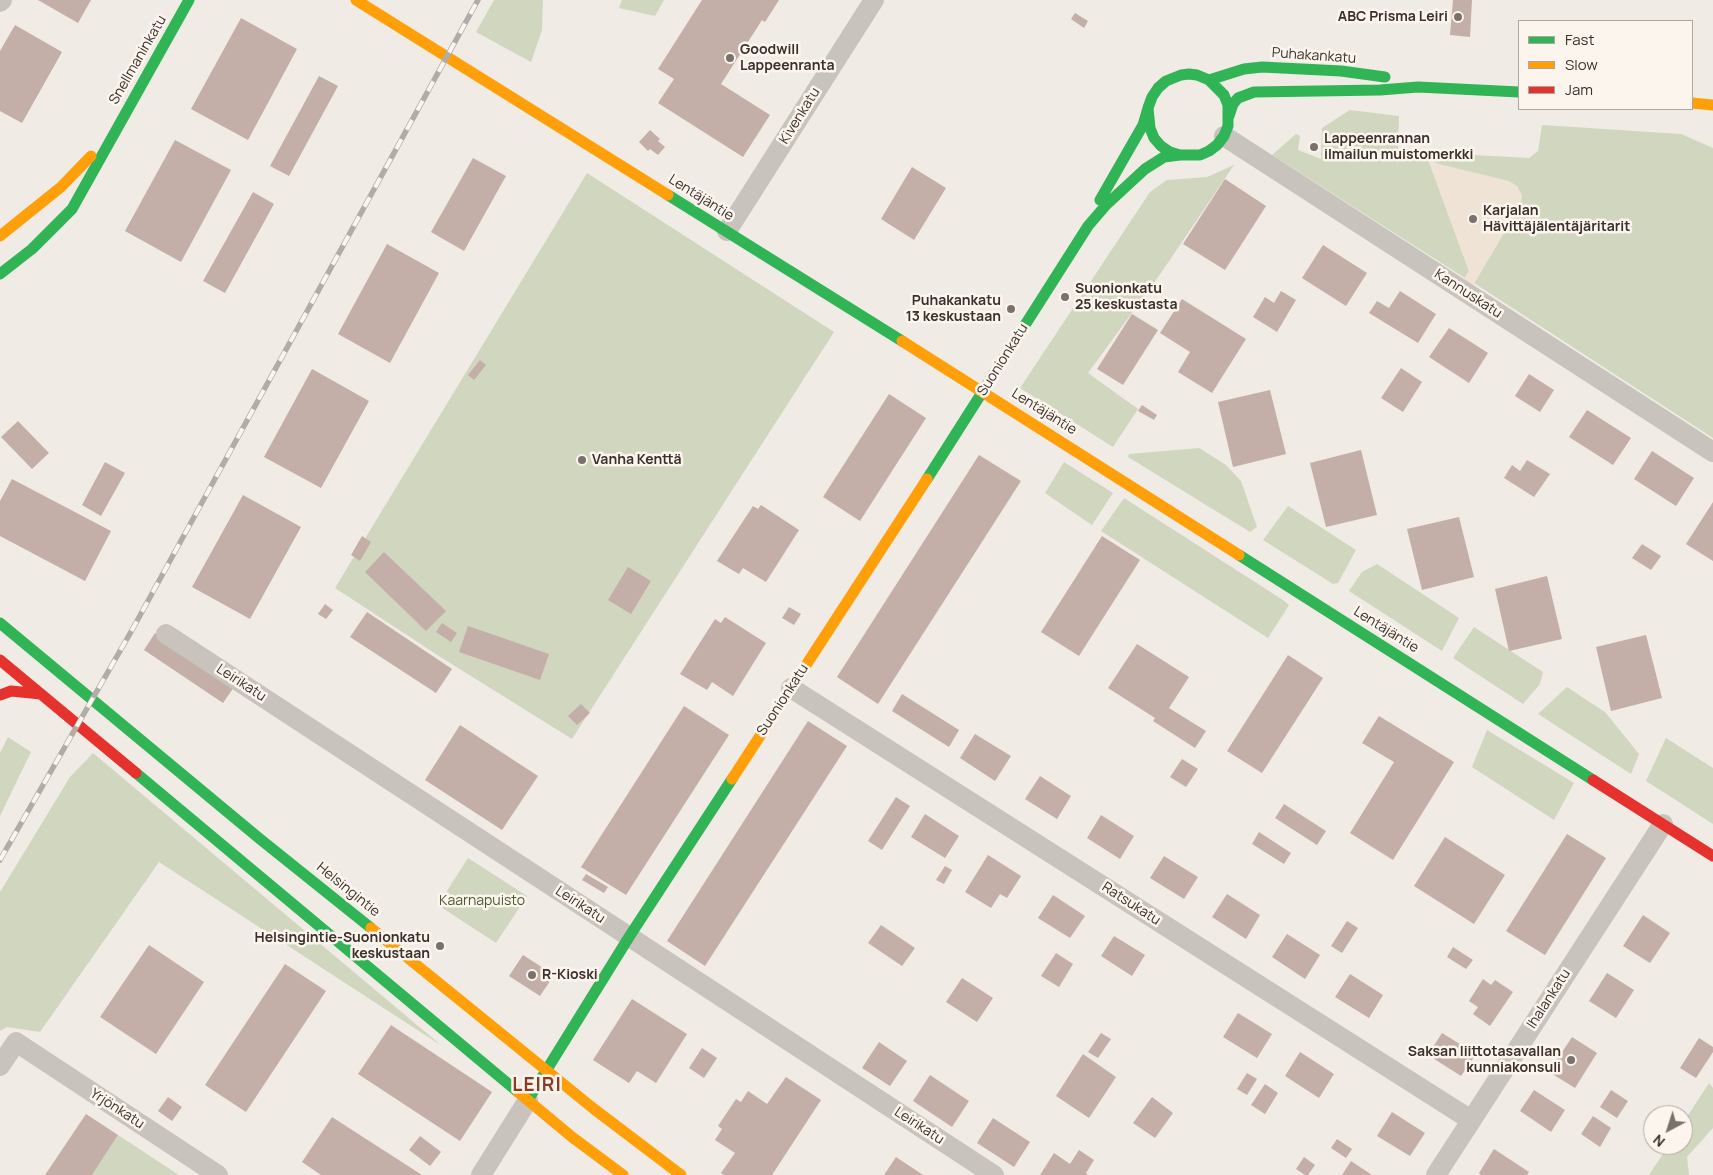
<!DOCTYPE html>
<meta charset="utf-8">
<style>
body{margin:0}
#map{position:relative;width:1713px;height:1175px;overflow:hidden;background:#f0ebe5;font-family:Manrope,sans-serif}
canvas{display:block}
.legend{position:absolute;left:1518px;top:20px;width:175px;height:90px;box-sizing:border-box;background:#fbf5ee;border:1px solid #aea6a0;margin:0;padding:6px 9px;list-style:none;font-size:15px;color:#3b302b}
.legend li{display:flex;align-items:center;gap:10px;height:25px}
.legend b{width:25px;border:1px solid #aea6a0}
.north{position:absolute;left:1643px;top:1105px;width:50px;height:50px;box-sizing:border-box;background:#fbf5ee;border:1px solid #aea6a0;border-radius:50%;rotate:220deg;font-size:14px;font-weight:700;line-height:20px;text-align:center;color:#3b302b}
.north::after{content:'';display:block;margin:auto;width:18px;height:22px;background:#7a716c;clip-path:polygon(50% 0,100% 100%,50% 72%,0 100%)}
</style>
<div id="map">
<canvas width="1713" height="1175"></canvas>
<ul class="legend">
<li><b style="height:6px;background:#30b455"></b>Fast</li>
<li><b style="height:6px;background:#ff9f0a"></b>Slow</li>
<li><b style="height:6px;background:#e5322d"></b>Jam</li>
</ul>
<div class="north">N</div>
</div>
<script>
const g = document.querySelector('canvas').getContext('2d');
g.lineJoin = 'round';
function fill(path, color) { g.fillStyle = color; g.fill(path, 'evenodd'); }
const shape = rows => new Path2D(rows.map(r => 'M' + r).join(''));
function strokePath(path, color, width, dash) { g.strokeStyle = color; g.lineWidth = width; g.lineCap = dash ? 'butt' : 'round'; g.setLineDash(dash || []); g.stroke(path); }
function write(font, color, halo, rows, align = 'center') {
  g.font = font + ' Manrope,sans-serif'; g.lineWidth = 5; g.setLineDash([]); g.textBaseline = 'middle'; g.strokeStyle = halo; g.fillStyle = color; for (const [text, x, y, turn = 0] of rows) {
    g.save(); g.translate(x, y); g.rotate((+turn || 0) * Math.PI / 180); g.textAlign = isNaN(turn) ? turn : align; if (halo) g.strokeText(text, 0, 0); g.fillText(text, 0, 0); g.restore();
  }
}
fill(shape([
 [494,0,543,0,542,30,531,62,476,32],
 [622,0,664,0,655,16,619,8],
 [1350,110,1399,116,1398,151,1428,153,1429,162,1469,271,1465,278,1272,155,1296,134,1300,136,1298,150,1321,159,1322,128],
 [1542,125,1681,134,1713,148,1713,438,1474,283,1520,206,1522,195,1435,163,1436,153,1529,158,1538,151],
 [1234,165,1161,273,1088,373,1138,409,1113,447,1020,388,1150,192,1167,180,1207,177],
 [587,173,834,332,572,739,442,658,335,588],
 [1199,448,1226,465,1241,481,1257,527,1250,532,1128,457,1129,454],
 [1064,462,1113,493,1092,525,1045,493],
 [1124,498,1283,600,1289,605,1268,638,1101,531],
 [1288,506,1356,550,1338,583,1333,584,1263,540],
 [1377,564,1459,618,1442,651,1349,591,1362,572],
 [1474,627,1543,672,1540,684,1523,704,1453,658],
 [1567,687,1605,712,1639,754,1631,774,1538,714],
 [1487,730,1574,783,1554,820,1472,767],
 [8,737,31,752,0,816,0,753],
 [1666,738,1713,768,1713,824,1646,781],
 [93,753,442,1046,159,862,40,1032,7,1027,0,1031,0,892,70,777],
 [468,858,527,896,496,943,438,905],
 [1709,1083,1713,1088,1713,1128,1687,1157,1689,1175,1649,1175,1669,1145,1683,1145,1683,1123],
 [118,1135,179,1175,92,1175]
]), '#d1d6bf');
fill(shape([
 [1428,153,1436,153,1435,163,1509,181,1517,186,1522,195,1520,206,1468,294,1458,288,1469,271,1429,162]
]), '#eee3d5');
fill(shape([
 [38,0,91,0,78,23],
 [702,0,779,0,765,22,762,20,721,84,770,115,743,157,658,103,674,79,658,69],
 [1453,0,1472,0,1470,37,1450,35],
 [1075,13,1088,21,1084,28,1071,19],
 [241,18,297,49,248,140,191,109],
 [15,25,62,52,22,123,0,111,0,51],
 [319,76,338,86,289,176,270,166],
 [650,130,660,139,658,141,665,147,658,155,650,149,648,151,639,142],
 [175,140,231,170,181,262,125,231],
 [473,158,506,176,464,251,431,232],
 [912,167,946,188,914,240,881,219],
 [1225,179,1266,206,1225,270,1183,244],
 [253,192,274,204,225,293,203,281],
 [387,244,439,273,390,363,338,334],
 [1323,245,1367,273,1346,306,1302,278],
 [1281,291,1296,300,1277,332,1253,317,1265,297,1274,303],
 [1400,291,1436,314,1418,343,1369,313,1377,301,1389,308],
 [1182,299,1246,339,1212,393,1178,372,1190,352,1160,333],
 [1132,314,1158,330,1123,385,1097,369],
 [1449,328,1488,353,1469,383,1429,357],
 [480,360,486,365,474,380,468,375],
 [1401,368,1422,382,1403,412,1381,398],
 [312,369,369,401,321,488,264,457],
 [1529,374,1554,390,1540,412,1515,396],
 [1270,390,1286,454,1233,467,1218,402],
 [889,394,926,418,860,521,823,497],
 [1142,405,1157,415,1154,420,1138,411],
 [1587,410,1631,438,1613,465,1569,437],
 [18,421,49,453,32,469,1,437],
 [1361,450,1377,515,1326,527,1310,463],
 [1652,451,1694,478,1676,506,1634,479],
 [979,455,1021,481,878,704,837,677],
 [1527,460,1550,474,1534,497,1504,478,1512,465,1520,471],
 [105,462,125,473,101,516,82,505],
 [12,479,111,531,85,581,0,536,0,501],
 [243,495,301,527,250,619,192,587],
 [1713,502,1713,561,1686,544],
 [761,505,799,530,766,582,743,568,739,574,717,561,753,506,758,509],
 [1459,517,1474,577,1422,590,1407,529],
 [362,536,371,542,360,561,351,555],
 [1102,536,1140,560,1079,656,1041,632],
 [1642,544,1661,556,1651,570,1632,558],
 [384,552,446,611,426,631,365,572],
 [628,567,651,581,631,614,608,600],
 [1547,576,1562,639,1509,651,1495,589],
 [325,604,333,610,326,619,318,614],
 [789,607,801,614,794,625,782,618],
 [367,612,452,669,436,693,350,637],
 [725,617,766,643,733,696,712,682,707,690,680,674,715,619,721,623],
 [442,623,457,633,451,642,436,632],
 [468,626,549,654,540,680,459,652],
 [155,633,234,687,223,703,144,650],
 [1646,635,1662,698,1611,711,1596,647],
 [1137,644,1189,677,1169,708,1206,731,1195,748,1153,721,1155,718,1108,688],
 [1288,655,1323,678,1262,773,1227,751],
 [902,694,959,730,949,747,892,711],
 [581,704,590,713,577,725,568,716],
 [684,706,729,735,626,895,581,867],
 [1379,716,1454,762,1393,860,1350,833,1394,762,1362,743],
 [808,721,847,746,705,966,667,941],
 [460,725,538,776,502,830,425,780],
 [975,734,1011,756,995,781,960,758],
 [1182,759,1198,769,1186,787,1170,777],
 [1040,776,1071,796,1057,819,1025,799],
 [896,797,910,806,882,850,868,841],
 [1284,804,1326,831,1317,845,1275,818],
 [925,814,959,836,945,858,911,837],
 [1101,815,1134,836,1120,859,1087,838],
 [1259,832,1291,853,1284,864,1252,844],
 [1567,834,1606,858,1545,955,1506,931],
 [1445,837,1505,875,1474,924,1414,886],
 [988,855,1021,876,1007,898,1000,894,991,908,965,892],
 [1164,856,1198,877,1184,899,1150,878],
 [945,866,952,870,944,884,936,880],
 [586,874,608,887,604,893,582,880],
 [1227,894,1260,915,1246,939,1212,917],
 [1053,895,1085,916,1070,938,1038,918],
 [1643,915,1670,933,1650,963,1623,946],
 [1347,921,1358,928,1342,953,1331,946],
 [881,925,915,948,902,966,868,943],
 [1287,934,1320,955,1305,979,1272,957],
 [1114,936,1145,955,1132,976,1101,956],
 [149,945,204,982,156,1054,100,1017],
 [1453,947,1473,960,1466,969,1447,957],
 [1056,953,1073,964,1059,987,1041,976],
 [523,955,554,975,540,996,509,976],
 [285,964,326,991,246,1112,205,1085],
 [1607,973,1634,990,1616,1018,1589,1001],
 [1350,974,1383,995,1369,1018,1335,997],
 [962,978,993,998,977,1022,946,1002],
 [1483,979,1491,985,1495,980,1513,992,1490,1026,1473,1014,1478,1007,1469,1001],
 [632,999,687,1034,656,1083,637,1071,629,1083,593,1060],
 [1238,1013,1272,1034,1257,1058,1223,1037],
 [391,1025,492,1092,460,1141,358,1074],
 [1101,1033,1111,1039,1098,1058,1088,1052],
 [1442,1033,1476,1054,1461,1076,1428,1055],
 [1572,1037,1597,1053,1575,1088,1549,1072],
 [1699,1038,1713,1047,1713,1052,1696,1078,1680,1068],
 [879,1042,907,1061,890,1086,862,1068],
 [702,1048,717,1058,704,1078,689,1068],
 [1300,1052,1334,1074,1319,1098,1285,1076],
 [1083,1054,1116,1077,1089,1118,1056,1096],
 [1247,1073,1257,1079,1247,1095,1237,1089],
 [930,1075,969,1101,952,1127,913,1101],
 [786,1077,821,1100,772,1175,724,1175,721,1173,735,1153,715,1140,722,1129,718,1126,736,1099,741,1102,748,1091,767,1104],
 [1265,1084,1278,1093,1265,1114,1251,1105],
 [1534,1090,1565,1110,1551,1132,1520,1111],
 [1611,1090,1628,1101,1617,1118,1600,1107],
 [168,1097,182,1107,172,1121,158,1111],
 [1152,1097,1173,1113,1155,1138,1133,1123],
 [1392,1112,1425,1133,1410,1156,1377,1136],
 [86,1114,118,1135,92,1175,45,1175],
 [1593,1116,1611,1128,1600,1147,1581,1134],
 [332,1117,422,1175,321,1175,302,1162],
 [993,1118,1030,1142,1014,1167,977,1143],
 [420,1136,441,1152,430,1166,409,1150],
 [1337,1139,1352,1149,1346,1158,1331,1148],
 [1494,1149,1529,1172,1527,1175,1481,1175,1479,1173],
 [1079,1150,1094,1160,1086,1173,1088,1175,1040,1175,1054,1153,1070,1164],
 [896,1157,923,1175,884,1175],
 [1304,1157,1315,1165,1308,1175,1305,1175,1296,1169],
 [1351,1161,1372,1175,1342,1175]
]), '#c3afa7');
strokePath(shape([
 [0,2,2,0],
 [1224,136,1713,452],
 [727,231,874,0],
 [166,634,994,1175],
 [791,688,1471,1120],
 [0,1066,16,1042,218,1175],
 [481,1175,528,1100],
 [1436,1175,1663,824]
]), '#c9c3be', 20);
strokePath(shape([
 [1209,80,1244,69,1262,67,1341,71,1385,77],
 [1229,116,1233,104,1238,98,1254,92,1380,90,1418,87,1519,92],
 [668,195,902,341],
 [1100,200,1143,125,1148,108,1152,97,1158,88,1166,81,1181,75,1189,74,1197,75,1209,80,1224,95,1228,105,1228,126,1224,136,1217,145,1209,151,1200,155,1180,155,1170,152,1161,146,1154,138,1150,128,1148,108],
 [0,274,32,249,72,209,189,0],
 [927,479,1088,226,1106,205,1145,169,1164,157,1180,155],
 [1239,555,1593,780],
 [0,623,260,839,371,928],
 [136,773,518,1092],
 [528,1100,629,937,732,779]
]), '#30b455', 11);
strokePath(shape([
 [356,0,668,195],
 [1692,103,1713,105],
 [0,236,61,187,91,156],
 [902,341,1239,555],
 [732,779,927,479],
 [371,928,594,1109,681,1175],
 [518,1092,572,1137,623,1175]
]), '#ff9f0a', 11);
strokePath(shape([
 [0,660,136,773],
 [0,695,11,691,41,694],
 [1593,780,1713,856]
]), '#e5322d', 11);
const rail = shape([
 [0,860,132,630,478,0]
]);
strokePath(rail, '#b1aca8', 5.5);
strokePath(rail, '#fbf5ee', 4, [11]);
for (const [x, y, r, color] of [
 [1458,17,5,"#7a716c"],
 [730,58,5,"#7a716c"],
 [1314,147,5,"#7a716c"],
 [1473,219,5,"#7a716c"],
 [1065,297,5,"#7a716c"],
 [1011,309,5,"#7a716c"],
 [582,460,5,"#7a716c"],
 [440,946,5,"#7a716c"],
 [532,975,5,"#7a716c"],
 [1571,1060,5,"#7a716c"]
]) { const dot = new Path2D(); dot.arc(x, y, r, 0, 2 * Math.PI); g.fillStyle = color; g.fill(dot); strokePath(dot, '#fbf5ee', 2); }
write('bold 14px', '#3b302b', '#fbf5ee', [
 ["ABC Prisma Leiri",1448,17,"right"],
 ["Goodwill",740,50],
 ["Lappeenranta",740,66],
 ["Lappeenrannan",1324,139],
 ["ilmailun muistomerkki",1324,155],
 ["Karjalan",1483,211],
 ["Hävittäjälentäjäritarit",1483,227],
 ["Suonionkatu",1075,289],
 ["25 keskustasta",1075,305],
 ["Puhakankatu",1001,301,"right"],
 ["13 keskustaan",1001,317,"right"],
 ["Vanha Kenttä",592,460],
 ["Helsingintie-Suonionkatu",430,938,"right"],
 ["keskustaan",430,954,"right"],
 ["R-Kioski",542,975],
 ["Saksan liittotasavallan",1561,1052,"right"],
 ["kunniakonsuli",1561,1068,"right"]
], 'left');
write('14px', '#3b302b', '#fbf5ee', [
 ["Puhakankatu",1314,56,4],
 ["Snellmaninkatu",138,60,-60],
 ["Kivenkatu",800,116,-58],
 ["Lentäjäntie",701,198,32],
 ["Kannuskatu",1468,294,33],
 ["Suonionkatu",1003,360,-58],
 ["Lentäjäntie",1044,412,32],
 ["Lentäjäntie",1386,630,32],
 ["Leirikatu",241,683,33],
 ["Suonionkatu",783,700,-57],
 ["Helsingintie",348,890,39],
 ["Ratsukatu",1131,904,33],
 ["Leirikatu",580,905,33],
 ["Ihalankatu",1549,999,-57],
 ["Yrjönkatu",117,1109,33],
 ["Leirikatu",919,1126,33]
]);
write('14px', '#4a5a2e', '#fbf5ee', [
 ["Kaarnapuisto",482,901]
]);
g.letterSpacing = '1px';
write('bold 19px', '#8c3b22', '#fbf5ee', [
 ["LEIRI",537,1086]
]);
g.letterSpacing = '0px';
</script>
